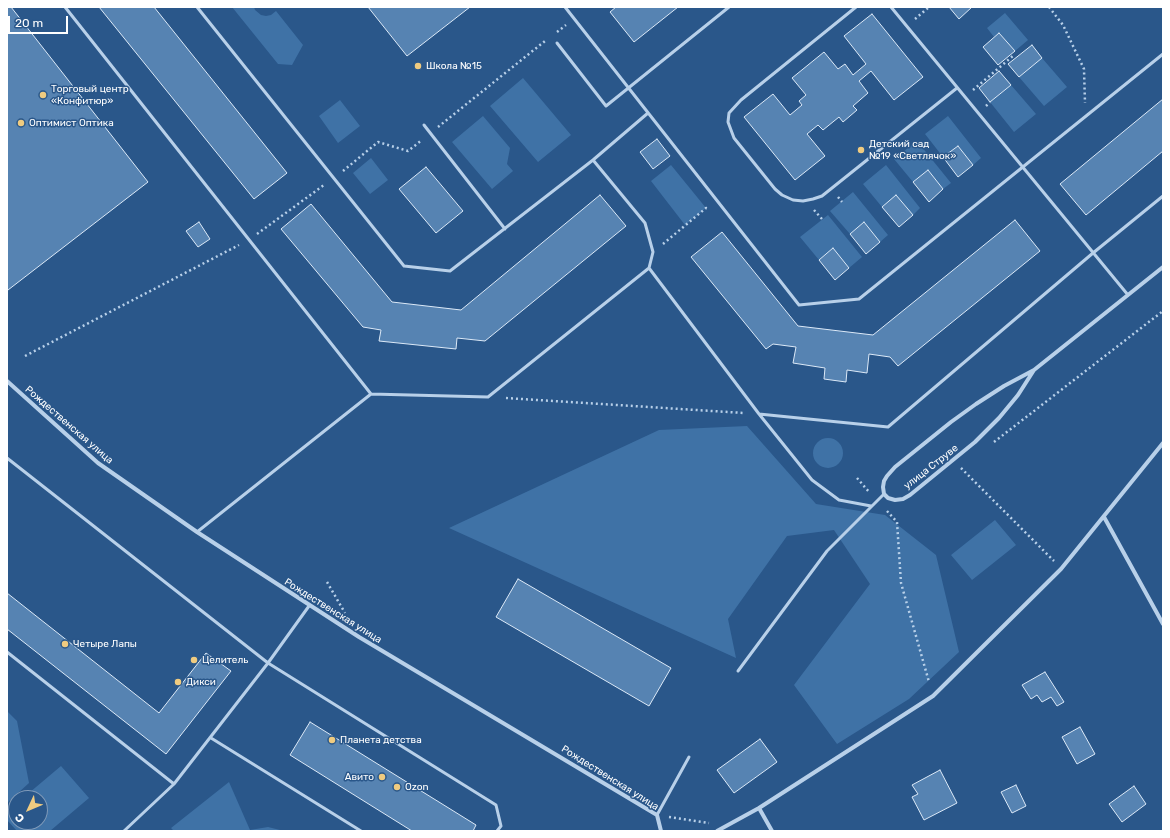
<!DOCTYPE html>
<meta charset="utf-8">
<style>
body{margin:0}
#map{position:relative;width:1170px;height:838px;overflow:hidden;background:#2a578a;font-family:Rubik,sans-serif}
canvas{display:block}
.frame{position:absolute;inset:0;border:8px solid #fff;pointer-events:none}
.north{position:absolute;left:8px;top:790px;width:40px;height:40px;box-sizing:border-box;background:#2a578a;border:1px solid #7f9ab9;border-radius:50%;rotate:226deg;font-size:11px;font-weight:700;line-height:16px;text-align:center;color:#fff}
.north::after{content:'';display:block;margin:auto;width:14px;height:18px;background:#efcb80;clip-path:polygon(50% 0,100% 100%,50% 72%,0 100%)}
.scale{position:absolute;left:8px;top:16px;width:60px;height:18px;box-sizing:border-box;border:2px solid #fff;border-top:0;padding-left:5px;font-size:12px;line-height:14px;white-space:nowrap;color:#fff;-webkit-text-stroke:3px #2a578a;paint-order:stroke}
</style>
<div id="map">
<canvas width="1170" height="838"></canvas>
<div class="frame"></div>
<div class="north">С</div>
<div class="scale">20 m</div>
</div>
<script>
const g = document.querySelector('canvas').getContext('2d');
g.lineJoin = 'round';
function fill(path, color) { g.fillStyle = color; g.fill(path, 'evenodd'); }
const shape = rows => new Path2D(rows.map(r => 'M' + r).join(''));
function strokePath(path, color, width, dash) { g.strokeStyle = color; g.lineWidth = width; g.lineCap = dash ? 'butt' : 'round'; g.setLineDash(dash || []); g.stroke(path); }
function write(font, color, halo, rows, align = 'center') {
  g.font = font + ' Rubik,sans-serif'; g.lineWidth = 3; g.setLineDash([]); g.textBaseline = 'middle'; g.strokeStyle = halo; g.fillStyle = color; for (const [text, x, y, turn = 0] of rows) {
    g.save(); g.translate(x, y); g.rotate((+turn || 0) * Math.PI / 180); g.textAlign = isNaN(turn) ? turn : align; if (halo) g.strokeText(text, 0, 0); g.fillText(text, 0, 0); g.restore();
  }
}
fill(shape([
 [232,7,254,7,255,10,261,15,266,16,271,15,276,11,303,45,292,65,278,64],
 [1005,13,1028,40,1015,51,999,33,994,37,987,28],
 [1042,58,1067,87,1044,106,1019,77],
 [523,78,571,135,538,162,490,106],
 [1011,85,1036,114,1014,132,990,102],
 [340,100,360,126,338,143,319,116],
 [483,116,510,148,507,164,513,171,492,189,452,142],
 [948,116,981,158,973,165,958,146,943,157,925,134],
 [917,141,951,183,943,189,928,170,913,182,894,159],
 [371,158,388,180,370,194,353,173],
 [671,165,706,208,685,225,651,181],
 [886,165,920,208,913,215,896,195,882,207,863,184],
 [853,192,888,235,880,242,864,222,850,234,830,211],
 [828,215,862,257,849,268,833,249,819,260,800,237],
 [747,426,816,504,885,515,936,555,959,652,909,699,837,744,794,685,870,584,834,530,787,536,728,619,736,658,449,528,659,430],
 '813 453a15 15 0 1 1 30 0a15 15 0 1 1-30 0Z',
 [995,520,1016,545,972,580,951,555],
 [7,711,17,721,29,783,7,803],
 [61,766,89,798,50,831,17,831,7,820,7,812,16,804,16,822,40,822,40,798,23,798],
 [229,782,250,830,268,827,284,831,174,831,171,828]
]), '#3f72a6');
const building = shape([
 [7,7,11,7,148,182,8,290,7,289,7,7],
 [99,7,154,7,287,173,254,199,99,7],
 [368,7,470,7,407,56,368,7],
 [616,7,678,7,634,42,610,12,616,7],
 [949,7,972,7,959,19,949,7],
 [872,14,923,77,894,100,871,71,859,81,868,93,853,106,857,110,843,122,839,117,823,130,818,125,807,134,825,156,795,180,744,117,773,94,790,115,802,105,799,101,806,95,792,78,824,52,838,69,845,64,853,75,866,64,844,36,872,14],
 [999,33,1015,51,998,65,983,47,999,33],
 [1032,45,1042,58,1019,77,1008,64,1032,45],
 [999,71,1011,85,990,102,979,88,999,71],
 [1163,99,1163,151,1086,215,1060,184,1163,99],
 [657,139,670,156,653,169,640,152,657,139],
 [958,146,973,165,958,177,943,157,958,146],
 [426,167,463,211,436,233,399,189,426,167],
 [928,170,943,189,929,202,913,182,928,170],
 [600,195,626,226,485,341,457,338,456,349,379,341,381,330,363,327,281,229,311,204,392,302,461,310,600,195],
 [896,195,913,215,899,227,882,207,896,195],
 [1015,220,1040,251,898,366,890,357,869,354,867,373,847,370,846,382,824,379,825,368,793,363,796,347,773,344,766,349,691,257,722,232,798,326,873,335,1015,220],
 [199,222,210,239,198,247,186,231,199,222],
 [864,222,880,242,866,254,850,234,864,222],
 [833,248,849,268,835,280,819,260,833,248],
 [518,579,671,668,649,706,496,617,518,579],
 [7,593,159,713,206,653,231,671,166,754,7,629,7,593],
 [1045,672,1064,702,1057,706,1051,697,1042,702,1037,695,1031,699,1022,685,1045,672],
 [310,722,476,825,473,831,412,831,290,755,310,722],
 [1080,727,1095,754,1077,764,1062,737,1080,727],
 [760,739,777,762,734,793,717,770,760,739],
 [940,770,957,803,924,820,912,797,918,794,912,785,940,770],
 [1016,785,1026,806,1012,813,1001,792,1016,785],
 [1134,786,1146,804,1122,822,1109,804,1134,786]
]);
fill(building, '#5683b2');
strokePath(building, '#dce9f7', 1);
strokePath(shape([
 [1049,7,1063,25,1084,69,1085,103],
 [915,19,929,7],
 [557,32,566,25],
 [973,90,1014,55],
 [986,106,990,102],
 [438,127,545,41],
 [343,171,378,142,408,151,422,140],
 [838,197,842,202],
 [814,210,822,219],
 [257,234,324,185],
 [663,244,706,208,709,209],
 [25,356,239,245],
 [506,398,744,413],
 [994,442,1163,311],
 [961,468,1054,561],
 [857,478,870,493],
 [887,511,897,522,901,583,929,682],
 [327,582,345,613],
 [669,817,709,823]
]), '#b8d0e9', 2.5, [2, 3]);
strokePath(shape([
 [65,7,371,394,488,397,649,268,653,252,645,223,593,160],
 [197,7,404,266,450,271,593,160,648,113],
 [565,7,799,305,859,299,1163,54],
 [856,7,741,100,729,113,728,122,734,138,775,189,782,195,793,200,803,201,813,199,822,196,957,88],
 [891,7,1128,295],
 [557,43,606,106,729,7],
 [424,125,505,229],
 [649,268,759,414,812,480,839,500,871,506],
 [759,414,888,427,1093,253,1163,196],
 [7,458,268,663,496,805,501,826,497,831],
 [197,532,371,394],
 [7,652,174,784],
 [738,671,827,551,884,494],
 [211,738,361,831],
 [657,815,689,757],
 [124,831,174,784,268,663,309,606]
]), '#b8d0e9', 3);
strokePath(shape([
 [1034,370,1018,395,999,418,975,442,910,495,903,499,895,500,888,498,884,494,883,487,884,481,887,476,895,467,951,422,976,404,1004,386,1034,370],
 [1034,370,1163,267],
 [7,381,98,463,197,532,359,637,657,815,661,831],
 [1104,517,1163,624],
 [759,808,772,831],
 [717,831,759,808,933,696,1061,569,1163,443]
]), '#b8d0e9', 4);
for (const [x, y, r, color] of [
 [418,66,4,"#efcb80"],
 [43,95,4,"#efcb80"],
 [21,123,4,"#efcb80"],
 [861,150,4,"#efcb80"],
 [65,644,4,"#efcb80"],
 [194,660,4,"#efcb80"],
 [178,682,4,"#efcb80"],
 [332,740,4,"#efcb80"],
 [382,777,4,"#efcb80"],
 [397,787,4,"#efcb80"]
]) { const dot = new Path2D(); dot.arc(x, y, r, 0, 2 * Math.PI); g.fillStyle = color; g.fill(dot); strokePath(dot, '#2a578a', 1.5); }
write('10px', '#fff', '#2a578a', [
 ["Школа №15",426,66],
 ["Торговый центр",51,89],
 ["«Конфитюр»",51,101],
 ["Оптимист Оптика",29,123],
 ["Детский сад",869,144],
 ["№19 «Светлячок»",869,156],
 ["Четыре Лапы",73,644],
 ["Целитель",202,660],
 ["Дикси",186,682],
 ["Планета детства",340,740],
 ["Авито",374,777,"right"],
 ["Ozon",405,787]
], 'left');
write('10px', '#fff', '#2a578a', [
 ["Рождественская улица",69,425,41],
 ["улица Струве",931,467,-38],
 ["Рождественская улица",333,611,32],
 ["Рождественская улица",610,778,32]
]);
</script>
